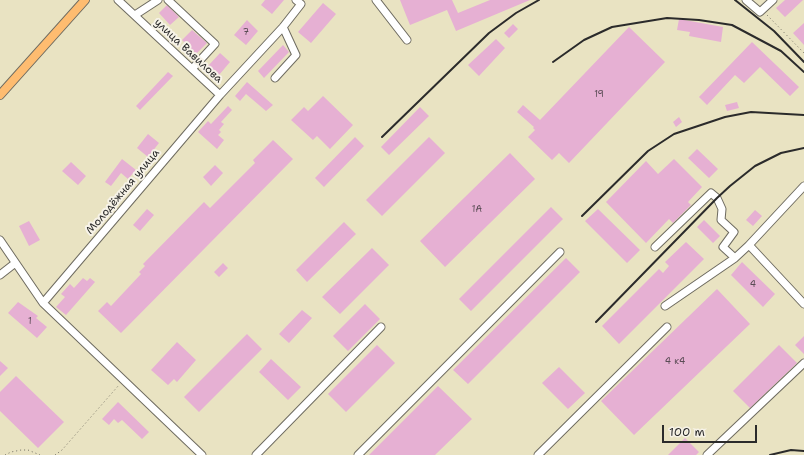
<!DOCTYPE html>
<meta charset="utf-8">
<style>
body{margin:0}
#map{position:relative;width:804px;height:455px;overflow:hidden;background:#e9e3c2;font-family:"Shantell Sans",sans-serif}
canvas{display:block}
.scale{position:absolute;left:662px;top:425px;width:95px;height:18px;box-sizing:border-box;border:2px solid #2b2b2b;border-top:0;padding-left:5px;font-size:12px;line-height:14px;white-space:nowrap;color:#2b2b2b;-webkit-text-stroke:3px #f7f3e8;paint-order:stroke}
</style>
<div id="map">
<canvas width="804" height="455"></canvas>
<div class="scale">100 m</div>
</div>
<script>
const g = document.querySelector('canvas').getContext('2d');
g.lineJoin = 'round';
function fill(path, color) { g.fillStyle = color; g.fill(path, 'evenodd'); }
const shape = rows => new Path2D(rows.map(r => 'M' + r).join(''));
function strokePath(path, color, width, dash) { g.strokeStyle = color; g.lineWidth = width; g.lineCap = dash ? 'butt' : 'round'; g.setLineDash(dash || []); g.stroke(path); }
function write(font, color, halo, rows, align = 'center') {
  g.font = font + ' "Shantell Sans",sans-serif'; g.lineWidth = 4; g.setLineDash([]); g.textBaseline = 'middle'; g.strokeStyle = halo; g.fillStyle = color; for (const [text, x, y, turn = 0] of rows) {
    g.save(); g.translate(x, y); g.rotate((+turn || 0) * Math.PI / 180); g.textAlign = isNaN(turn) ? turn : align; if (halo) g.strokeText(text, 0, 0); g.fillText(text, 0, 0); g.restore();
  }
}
fill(shape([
 [265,0,284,0,272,14,261,5],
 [400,0,452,0,458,13,490,0,530,0,456,31,447,10,410,25],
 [785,0,803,0,785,17,776,8],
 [323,3,336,14,311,43,298,32],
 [167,5,179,17,170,25,159,13],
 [679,19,723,27,721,42,689,36,690,32,677,30],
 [247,20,258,31,246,45,234,35],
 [804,23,804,45,793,33],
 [513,24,518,29,509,38,504,33],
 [629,27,665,62,569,163,559,153,552,160,528,137,535,130,533,128,534,127,517,112,523,105,540,120],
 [192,30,207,43,196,54,182,40],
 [496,39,505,48,479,76,468,65],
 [752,42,799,87,790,96,760,67,744,83,735,75,707,105,699,97],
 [283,45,289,52,264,78,258,71],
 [220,53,230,62,219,75,208,66],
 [168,72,173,76,140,110,136,106],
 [247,82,273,105,266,111,246,94,240,101,235,96],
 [323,96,353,125,330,149,317,136,313,140,291,120,304,107,308,111],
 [737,102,739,108,727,111,725,105],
 [228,106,232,110,221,122,224,124,219,130,221,132,218,135,224,140,217,149,198,132,208,121,211,124],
 [420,107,429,116,389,155,381,147],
 [679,117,682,122,676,127,673,122],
 [148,134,159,143,148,157,137,148],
 [355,137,364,146,324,187,315,178],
 [429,137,445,153,382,216,366,200],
 [273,140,293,159,121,333,98,311,107,302,111,306,141,274,139,272,145,266,143,264,204,202,210,208,255,163,253,160],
 [697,149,718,169,709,178,688,158],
 [510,153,535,179,445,267,420,241],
 [122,159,136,170,128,179,121,173,111,186,105,182],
 [674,159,702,187,688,202,691,205,673,223,669,219,646,243,606,202,646,161,658,174],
 [71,162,86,176,78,185,62,171],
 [215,165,223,173,211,186,203,177],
 [551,207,563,219,471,311,459,299],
 [147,209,154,215,140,231,133,225],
 [598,209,640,250,627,263,585,221],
 [755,210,762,216,753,226,746,220],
 [704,220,720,236,713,243,697,227],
 [29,221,40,240,29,246,19,226],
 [344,222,356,234,307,282,296,270],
 [686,242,704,259,619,344,602,326,659,269,663,273,669,266,665,262],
 [372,248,389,265,340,314,322,297],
 [566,258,580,272,468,384,453,370],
 [742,262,775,294,763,307,731,275],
 [223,263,228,268,219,277,214,272],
 [83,278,87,281,90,278,95,282,66,315,56,307,65,297,61,294,70,284,74,288],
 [717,289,750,324,634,435,601,401],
 [18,302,38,316,36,318,47,327,37,338,8,313],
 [365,304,380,319,348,351,333,336],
 [302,310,312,318,289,343,279,334],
 [247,334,262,349,199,412,184,397],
 [804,336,804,354,795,345],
 [177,342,196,360,177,382,174,379,168,385,151,370],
 [377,345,395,363,346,412,328,394],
 [779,345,797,363,750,408,733,391],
 [271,359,301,387,288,400,259,372],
 [0,361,8,368,0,376],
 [559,367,585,393,568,409,542,383],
 [16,376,64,422,38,448,0,411,0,392],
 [438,386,472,419,435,455,369,455],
 [118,402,149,432,142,439,122,420,118,423,114,419,109,425,102,419],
 [685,438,699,452,696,455,668,455]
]), '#e6b0d3');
const minor = shape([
 [118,0,220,95],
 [168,0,215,44,192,69],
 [376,0,407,40],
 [746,0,760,12,773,0],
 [135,15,158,0],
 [275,78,296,55,283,27],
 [804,186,749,245,804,304],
 [0,240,43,303,202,455],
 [655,247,711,193,717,198,722,209,721,220,734,232,723,247,735,258],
 [0,275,14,264],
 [43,303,220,95,283,27,301,4,296,0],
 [665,306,735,258,749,245],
 [256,455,381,327],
 [358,455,560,252],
 [538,455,667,327],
 [707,455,804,363]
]);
const major = shape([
 [0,95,85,0]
]);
strokePath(minor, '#6e6b60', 9);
strokePath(major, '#6e6b60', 10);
strokePath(shape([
 [767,15,804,53],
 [5,455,11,452,21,450,28,450,40,455],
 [55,455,62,450,119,385]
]), '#6e6b60', 1, [1, 3]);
strokePath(minor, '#fff', 7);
strokePath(major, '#febc70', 8);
strokePath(shape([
 [735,0,774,31,804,62],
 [553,62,584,40,612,27,667,18,699,20,732,25,781,51,804,72],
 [382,137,489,33,516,13,539,0],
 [582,216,648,151,674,134,725,117,751,112,804,115],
 [596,322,717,198,730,186,755,166,781,153,804,148],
 [770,455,791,450,804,451]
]), '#2b2b2b', 2);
write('9px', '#5a4c55', null, [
 ["7",246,33],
 ["19",599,95],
 ["1А",477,210],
 ["4",753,285],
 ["1",30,322],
 ["4 к4",675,362]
]);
write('11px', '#2b2b2b', '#f7f3e8', [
 ["улица Вавилова",188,51,43],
 ["Молодёжная улица",123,192,-50]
]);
</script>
